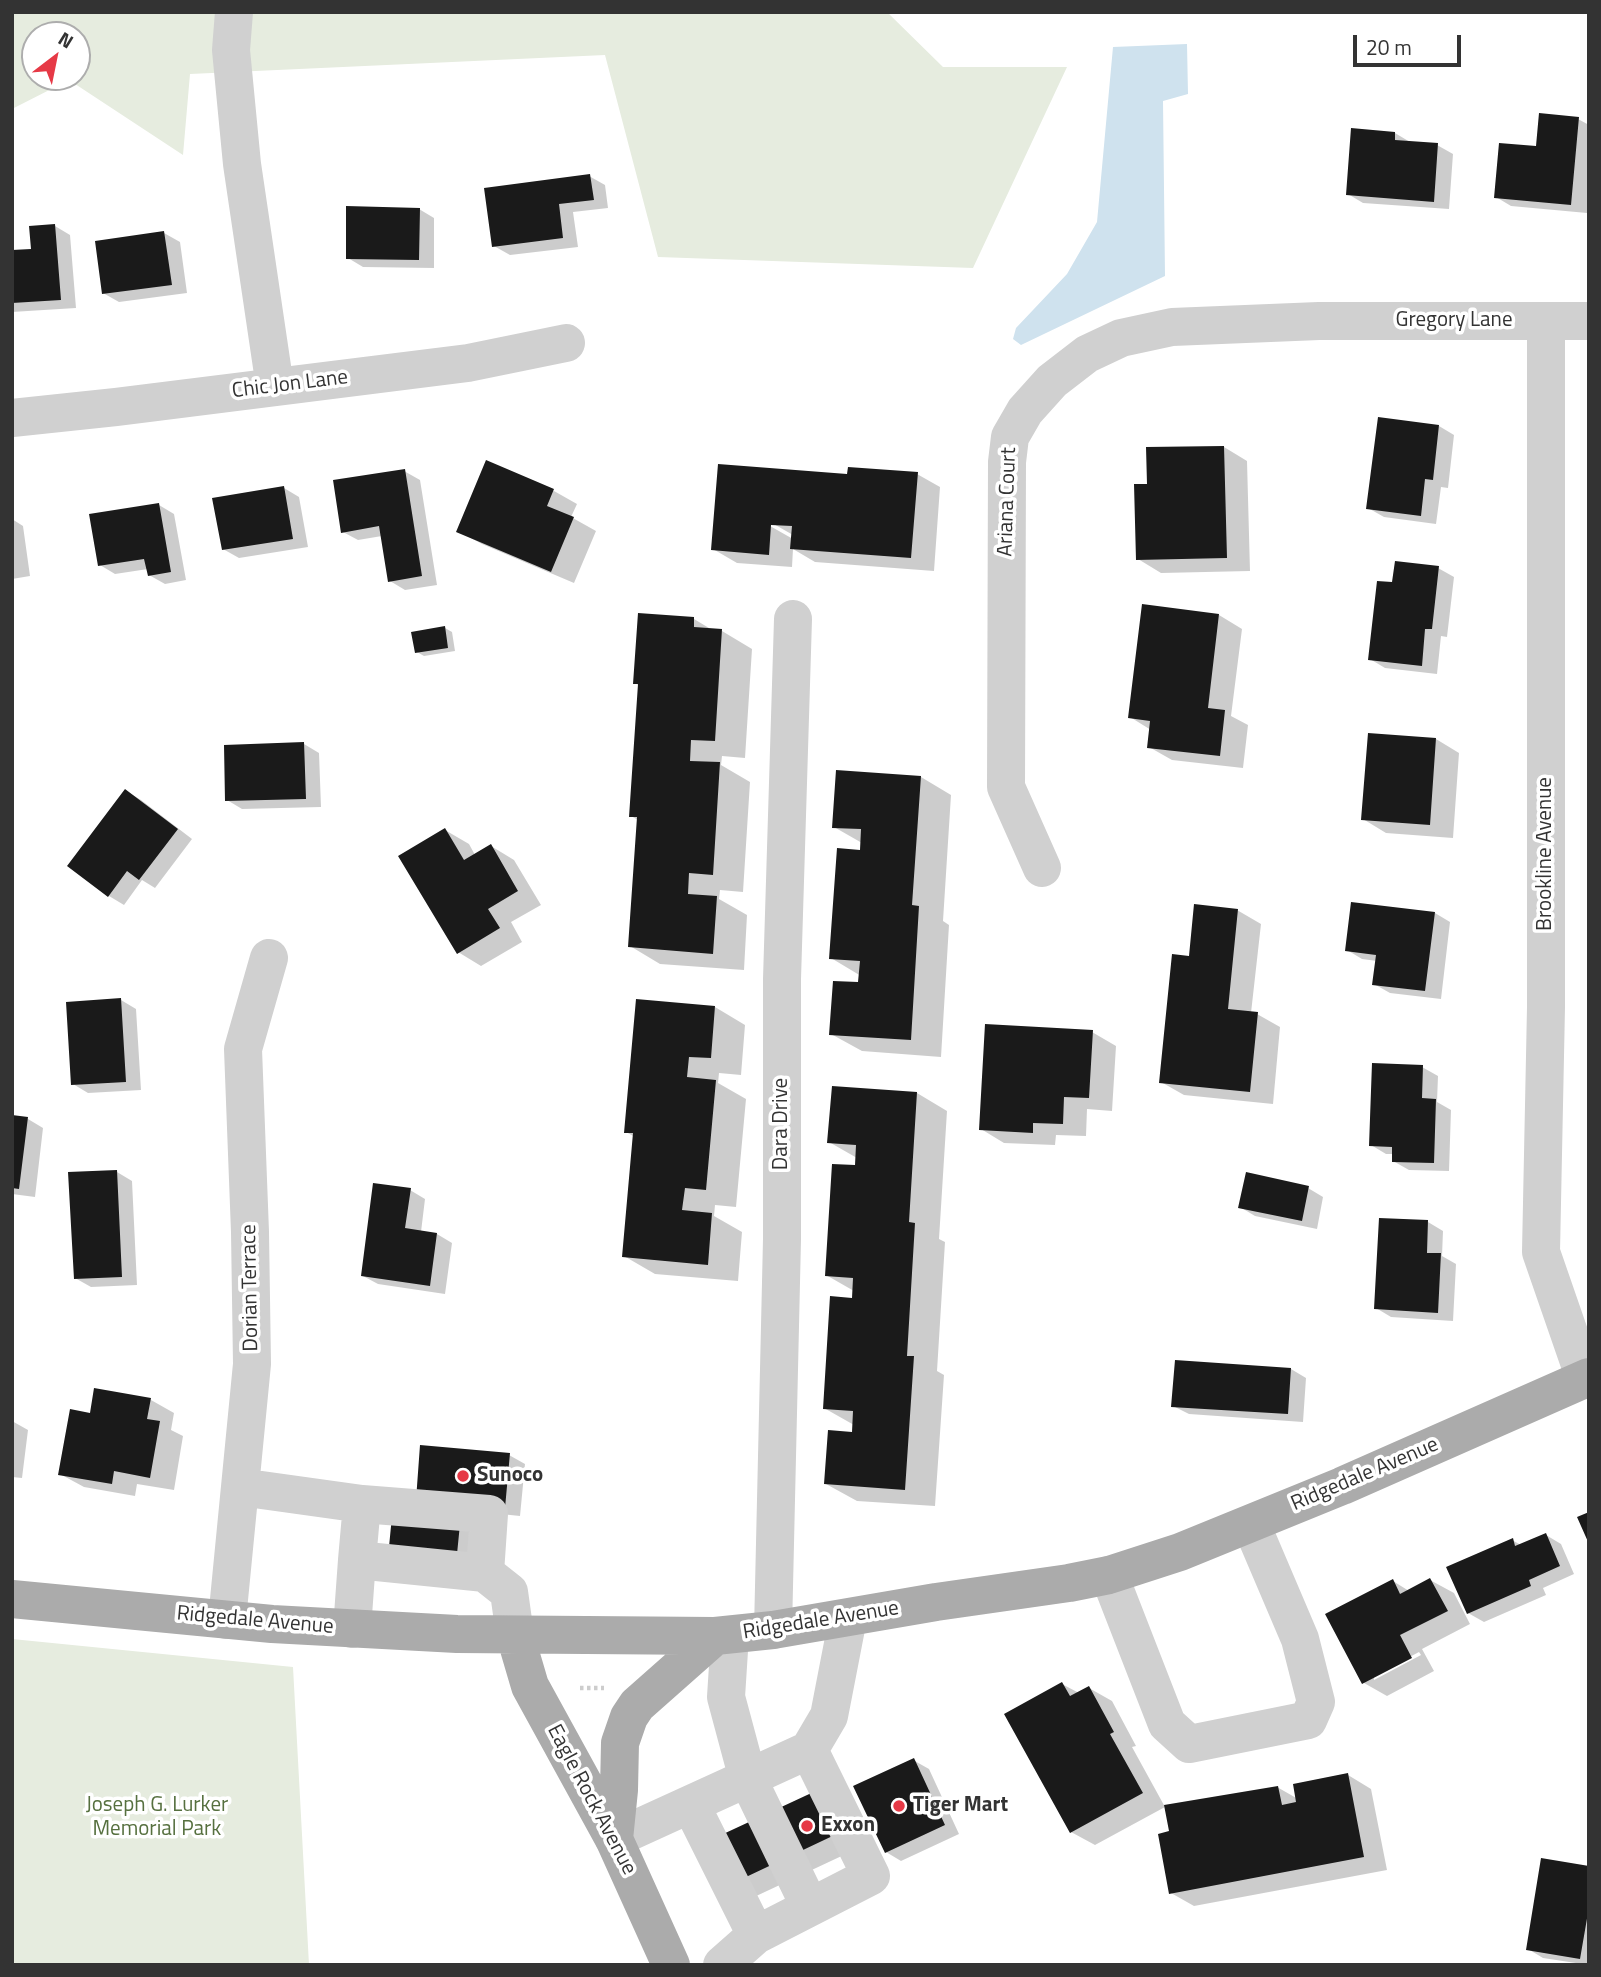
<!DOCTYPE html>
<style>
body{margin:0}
#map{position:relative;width:1601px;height:1977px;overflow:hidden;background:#fff;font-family:"Titillium Web",sans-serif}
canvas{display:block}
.frame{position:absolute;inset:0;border:14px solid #333;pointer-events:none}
.north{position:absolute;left:21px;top:21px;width:70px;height:70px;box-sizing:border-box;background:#fff;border:2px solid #adadad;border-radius:50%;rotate:32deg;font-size:19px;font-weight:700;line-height:28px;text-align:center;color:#333}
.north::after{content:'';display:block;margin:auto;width:24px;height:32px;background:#e63946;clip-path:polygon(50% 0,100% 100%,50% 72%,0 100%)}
.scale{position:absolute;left:1353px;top:35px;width:108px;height:32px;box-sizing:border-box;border:4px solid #333;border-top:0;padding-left:9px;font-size:21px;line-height:24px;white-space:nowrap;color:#333;-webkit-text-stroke:5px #fff;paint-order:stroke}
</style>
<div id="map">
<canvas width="1601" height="1977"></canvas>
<div class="frame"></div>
<div class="north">N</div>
<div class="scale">20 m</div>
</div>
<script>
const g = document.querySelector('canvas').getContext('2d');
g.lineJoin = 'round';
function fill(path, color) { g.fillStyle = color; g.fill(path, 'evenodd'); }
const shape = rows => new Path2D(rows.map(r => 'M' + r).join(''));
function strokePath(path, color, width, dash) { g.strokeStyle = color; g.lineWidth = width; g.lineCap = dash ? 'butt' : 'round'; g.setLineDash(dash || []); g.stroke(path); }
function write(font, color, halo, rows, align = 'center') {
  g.font = font + ' "Titillium Web",sans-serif'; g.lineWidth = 7; g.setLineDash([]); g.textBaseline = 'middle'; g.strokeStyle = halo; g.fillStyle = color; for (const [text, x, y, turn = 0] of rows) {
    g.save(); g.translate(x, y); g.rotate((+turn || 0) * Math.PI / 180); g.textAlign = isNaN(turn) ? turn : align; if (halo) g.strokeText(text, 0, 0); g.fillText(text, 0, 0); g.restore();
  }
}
fill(shape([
 [12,12,887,12,943,67,1067,67,973,268,658,257,605,55,190,74,183,155,69,80,12,109],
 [35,35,77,35,77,77,35,77],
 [12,1639,293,1667,309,1965,12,1965]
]), '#e6ecdf');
fill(shape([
 [1187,44,1188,94,1163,101,1165,276,1021,345,1013,339,1016,328,1067,274,1097,222,1113,47]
]), '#cfe2ee');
fill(shape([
 [1578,119,1589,125,1589,187,1587,213,1511,206,1496,197],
 [1395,133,1410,142,1437,145,1453,154,1449,209,1363,203,1348,194],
 [589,176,605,185,608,208,573,212,578,247,510,255,494,246],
 [419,209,434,218,434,268,363,267,348,258],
 [55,226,70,235,76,308,12,312,12,252,33,250],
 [164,233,180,242,187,293,119,302,103,293],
 [1439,426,1454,435,1448,488,1441,487,1436,524,1384,517,1368,508],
 [1224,447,1247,461,1250,571,1161,573,1138,559,1148,485],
 [487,463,554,491,577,504,571,517,596,531,574,583,482,544,458,531],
 [720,466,849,476,850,469,917,474,940,487,934,571,815,562,793,549,792,567,737,563,713,549],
 [765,519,793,535,793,539,763,522],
 [404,471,420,480,437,585,405,590,390,581,382,536,358,540,343,532],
 [284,488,299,497,308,547,239,558,223,549],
 [159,505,174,514,186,580,165,584,149,575,148,569,115,574,100,565],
 [12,519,23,526,30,576,12,579],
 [1438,568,1454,577,1447,637,1441,636,1437,674,1385,668,1370,659,1394,584],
 [1219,615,1242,629,1231,716,1248,725,1243,768,1172,760,1149,747,1151,730,1130,717],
 [694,619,714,631,722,631,752,649,745,758,722,756,721,765,750,782,743,892,720,890,719,899,747,915,744,970,660,964,630,946,638,820,631,816,640,686,635,683],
 [445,628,452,632,455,651,424,656,417,652],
 [1436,739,1459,753,1453,838,1386,833,1363,819],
 [304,744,319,753,321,807,242,809,227,800],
 [921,777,951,795,943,921,949,925,941,1057,862,1051,831,1034,860,984,861,976,831,958,862,843,834,827],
 [126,791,141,800,192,839,155,888,142,880,124,905,109,896],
 [445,830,469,844,475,855,491,846,514,860,541,905,511,922,522,942,481,966,458,952],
 [1237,910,1261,924,1251,1013,1257,1014,1280,1027,1273,1104,1184,1095,1161,1082,1190,958],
 [1435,913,1450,922,1441,999,1390,993,1374,984,1377,961,1362,959,1347,950],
 [121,1000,136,1009,141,1090,88,1093,73,1084],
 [715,1007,745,1025,741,1075,719,1073,718,1083,746,1099,736,1207,715,1205,714,1216,742,1232,738,1281,655,1274,624,1256,635,1137,626,1132],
 [1092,1032,1116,1046,1112,1111,1087,1109,1086,1136,1056,1135,1055,1145,1004,1143,981,1129],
 [1422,1067,1438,1076,1437,1102,1451,1110,1449,1171,1409,1170,1393,1161,1394,1154,1386,1154,1371,1145],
 [917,1093,947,1111,939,1239,945,1242,937,1371,944,1375,935,1506,857,1501,826,1484,854,1433,854,1425,824,1408,853,1299,854,1291,826,1275,857,1167,857,1158,829,1142],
 [12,1117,28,1119,43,1128,35,1197,12,1194],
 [117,1172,132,1181,137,1285,91,1287,75,1278],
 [1308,1188,1323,1197,1317,1229,1255,1216,1240,1207],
 [410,1190,425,1199,421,1232,437,1234,452,1243,445,1294,378,1284,363,1276],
 [1428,1222,1443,1231,1442,1256,1456,1264,1453,1321,1391,1317,1376,1308],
 [1291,1369,1306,1378,1303,1422,1189,1414,1173,1406],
 [151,1400,174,1413,171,1430,183,1436,174,1490,137,1484,135,1496,84,1487,60,1474,91,1415],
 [12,1421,28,1430,22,1478,12,1477],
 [509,1455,525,1464,520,1516,433,1507],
 [459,1525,475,1534,471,1572,405,1565],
 [1546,1535,1561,1544,1574,1574,1543,1588,1546,1595,1484,1622,1468,1613,1512,1540,1521,1545],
 [1430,1580,1454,1593,1470,1624,1422,1649,1434,1671,1387,1696,1364,1683,1393,1581,1409,1591],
 [1419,1652,1421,1655,1374,1680,1374,1676],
 [1062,1684,1079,1693,1089,1688,1112,1701,1136,1746,1132,1747,1165,1807,1095,1845,1071,1832],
 [913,1760,929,1769,959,1834,901,1861,886,1852],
 [1348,1775,1371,1789,1387,1870,1194,1906,1171,1893,1277,1787,1298,1799],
 [843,1804,863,1846,752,1898,729,1885],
 [1589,1868,1589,1965,1543,1958,1528,1949]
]), '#0003');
fill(shape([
 [1539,113,1579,117,1571,205,1494,198,1499,143,1536,146],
 [1351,128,1395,132,1395,140,1438,143,1434,202,1346,195],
 [590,174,594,200,559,204,563,238,492,247,484,188],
 [346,206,420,208,419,260,346,259],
 [55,224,61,300,12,303,12,250,31,249,29,226],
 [164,231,172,285,102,294,95,241],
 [1378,417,1439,425,1433,480,1425,479,1421,516,1366,509],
 [1224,446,1227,558,1136,560,1134,484,1147,484,1146,447],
 [486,460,554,489,547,506,574,517,551,572,456,532],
 [718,464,847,474,848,467,918,472,911,558,790,549,792,526,771,525,769,555,711,550],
 [405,469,422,576,388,582,379,526,341,533,333,480],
 [284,486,293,539,222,550,212,498],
 [159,503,171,572,148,576,144,559,98,566,89,514],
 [1395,561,1439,566,1432,629,1425,629,1422,666,1368,660,1377,581,1392,582],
 [1142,604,1219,614,1208,708,1225,710,1220,756,1147,748,1150,721,1128,718],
 [638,613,694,617,694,627,722,629,715,741,691,740,690,761,720,762,713,875,689,873,688,894,717,896,713,954,628,947,637,817,629,817,638,684,633,684],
 [445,626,448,648,415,653,411,632],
 [1368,733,1436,738,1430,825,1361,820],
 [304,742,306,799,225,801,224,745],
 [836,770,921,776,912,905,919,906,911,1040,829,1035,833,981,858,982,860,961,829,959,837,848,860,850,861,829,832,828],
 [125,789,178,829,139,880,127,871,108,897,67,866],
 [445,828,464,860,491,844,518,891,488,909,500,928,457,954,398,856],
 [1351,902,1435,912,1425,991,1372,985,1376,955,1345,951],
 [1194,904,1238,909,1228,1009,1258,1012,1250,1092,1159,1083,1172,954,1189,956],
 [121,998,126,1082,71,1085,66,1002],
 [636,999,715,1006,711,1058,689,1057,687,1077,716,1080,706,1190,685,1188,682,1210,712,1213,708,1265,622,1257,633,1133,624,1133],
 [985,1024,1093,1030,1089,1098,1064,1097,1063,1124,1033,1123,1033,1133,979,1130],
 [1372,1063,1423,1065,1422,1098,1436,1099,1434,1163,1392,1162,1392,1147,1369,1146],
 [832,1086,917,1092,909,1222,915,1223,907,1356,914,1356,905,1490,824,1484,828,1430,852,1432,853,1411,823,1409,830,1296,852,1298,853,1278,825,1276,832,1164,855,1165,856,1145,827,1143],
 [12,1115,28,1117,19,1189,12,1188],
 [117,1170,122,1277,74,1279,68,1172],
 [1246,1172,1309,1186,1302,1221,1238,1208],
 [373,1183,411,1188,405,1228,437,1233,430,1286,361,1276],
 [1379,1218,1428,1220,1427,1253,1441,1253,1438,1313,1374,1309],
 [1175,1360,1291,1368,1288,1414,1171,1407],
 [94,1388,151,1398,147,1419,160,1421,150,1478,114,1471,112,1484,58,1475,70,1409,90,1413],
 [420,1445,510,1453,505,1508,416,1500],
 [1589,1512,1589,1544,1577,1517],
 [392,1516,460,1524,456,1564,388,1557],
 [1546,1533,1560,1566,1529,1580,1531,1586,1467,1614,1446,1567,1513,1538,1515,1546],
 [1430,1578,1448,1611,1400,1635,1412,1658,1362,1684,1325,1614,1393,1579,1400,1594],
 [1062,1682,1070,1696,1089,1686,1114,1732,1110,1734,1143,1793,1070,1833,1004,1714],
 [914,1758,945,1825,885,1853,853,1786],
 [1348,1773,1364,1857,1169,1894,1158,1834,1169,1831,1164,1805,1278,1786,1282,1805,1296,1802,1293,1784],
 [820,1789,841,1832,727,1886,706,1842],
 [1541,1858,1589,1866,1589,1907,1580,1959,1526,1950]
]), '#1a1a1a');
strokePath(shape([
 [580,1688,604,1688]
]), '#cdcdcd', 4.5, [3.5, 3.5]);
strokePath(shape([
 [234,12,231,50,242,164,275,387],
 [1546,322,1546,1007,1541,1252,1585,1379],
 [12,418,116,407,468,363,566,343],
 [1042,868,1006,787,1007,462,1010,437,1025,411,1052,381,1087,354,1121,338,1172,327,1319,321,1589,321],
 [240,1487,362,1504],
 [485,1573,357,1560,362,1504,489,1514,485,1573,509,1592,515,1635],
 [1109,1575,1167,1724,1189,1744,1308,1720,1316,1702,1300,1639,1251,1524],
 [227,1620,252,1364,250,1232,243,1049,269,958],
 [352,1629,357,1560],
 [773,1630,782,1239,782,979,793,619],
 [730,1635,726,1697,748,1779,810,1907],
 [809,1750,829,1716,848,1618],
 [691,1805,756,1935],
 [614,1839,809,1750,871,1876,756,1935,722,1965]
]), '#d0d0d0', 38);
strokePath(shape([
 [12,1599,272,1624,457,1634,715,1636,773,1630,936,1602,1069,1583,1109,1575,1180,1552,1342,1486,1589,1377],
 [515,1635,530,1686,614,1839,671,1965],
 [614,1839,619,1790,620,1743,629,1717,637,1705,715,1636]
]), '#ababab', 38);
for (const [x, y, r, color] of [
 [463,1476,7,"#e63946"],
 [899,1806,7,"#e63946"],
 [807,1826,7,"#e63946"]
]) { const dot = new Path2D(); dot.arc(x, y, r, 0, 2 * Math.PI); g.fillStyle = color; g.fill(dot); strokePath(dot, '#fff', 2.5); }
write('21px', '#333', '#fff', [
 ["Gregory Lane",1454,321],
 ["Chic Jon Lane",290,385,-7],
 ["Ariana Court",1008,502,-88],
 ["Brookline Avenue",1546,854,-90],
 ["Dara Drive",782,1124,-90],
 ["Dorian Terrace",251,1288,-91],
 ["Ridgedale Avenue",1365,1475,-23],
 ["Ridgedale Avenue",255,1621,5],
 ["Ridgedale Avenue",821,1621,-9],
 ["Eagle Rock Avenue",591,1800,62]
]);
write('bold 21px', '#333', '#fff', [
 ["Sunoco",477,1476],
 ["Tiger Mart",913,1806],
 ["Exxon",821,1826]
], 'left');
write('21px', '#56703f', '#fff', [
 ["Joseph G. Lurker",157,1806],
 ["Memorial Park",157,1830]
]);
</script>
